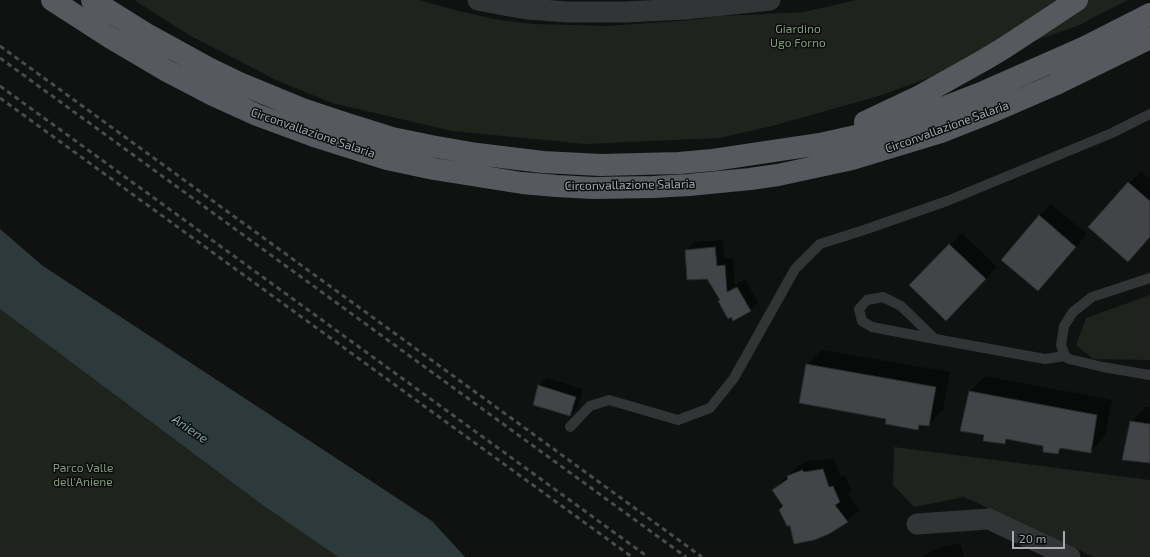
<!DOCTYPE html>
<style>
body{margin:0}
#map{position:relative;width:1150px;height:557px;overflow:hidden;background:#101111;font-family:"Exo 2",sans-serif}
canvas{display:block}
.scale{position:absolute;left:1012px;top:531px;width:53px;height:18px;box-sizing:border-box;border:2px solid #a3abb1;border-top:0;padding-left:5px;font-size:12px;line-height:14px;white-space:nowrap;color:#a3abb1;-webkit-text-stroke:3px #0b0c0c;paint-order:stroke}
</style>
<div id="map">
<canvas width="1150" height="557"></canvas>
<div class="scale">20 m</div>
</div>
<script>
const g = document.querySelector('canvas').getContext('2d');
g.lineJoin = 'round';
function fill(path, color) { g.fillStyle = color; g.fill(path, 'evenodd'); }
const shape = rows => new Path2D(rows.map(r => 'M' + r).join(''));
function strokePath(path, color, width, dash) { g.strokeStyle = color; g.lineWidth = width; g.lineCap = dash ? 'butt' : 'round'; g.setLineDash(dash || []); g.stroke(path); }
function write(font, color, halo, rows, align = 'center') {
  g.font = font + ' "Exo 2",sans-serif'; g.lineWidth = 3; g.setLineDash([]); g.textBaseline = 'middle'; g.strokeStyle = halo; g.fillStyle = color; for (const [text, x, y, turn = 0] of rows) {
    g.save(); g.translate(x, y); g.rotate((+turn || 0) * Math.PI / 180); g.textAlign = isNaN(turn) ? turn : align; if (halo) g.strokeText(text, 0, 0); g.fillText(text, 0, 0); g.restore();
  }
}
fill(shape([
 [134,0,419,0,455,10,494,19,533,24,606,26,692,20,719,16,804,12,856,0,1128,0,1077,26,956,68,879,96,772,126,719,138,585,144,452,131,332,103,276,80,189,35],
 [1150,295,1150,360,1093,359,1076,345,1086,318],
 [0,309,261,504,338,557,0,557],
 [894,447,1150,480,1150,557,1094,557,964,497,914,507,893,485]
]), '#1e241d');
fill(shape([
 [0,229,43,266,432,521,465,557,338,557,261,504,0,309]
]), '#2d393a');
fill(shape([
 [1141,171,1150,179,1150,237,1128,261,1089,227],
 [1051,204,1087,234,1050,278,1038,290,1039,216],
 [962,233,997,267,946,319,910,285],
 [723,240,724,258,733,258,735,285,745,279,758,302,750,310,721,299,708,278,686,250,694,242],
 [822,350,950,372,943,410,928,425,922,424,917,429,807,365],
 [985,376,1112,400,1105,436,1090,452,1063,447,1058,453,1043,445,1009,438,1005,443,985,434,970,392],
 [547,378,583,389,578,407,570,415,539,386],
 [1146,407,1150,407,1150,465,1149,465,1150,462,1131,422],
 [834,458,840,476,845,475,851,490,847,493,859,510,847,521,784,506,774,490,785,478,800,465,814,459,816,461],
 [960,543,964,557,922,557,926,554,942,547]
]), '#0007');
const building = shape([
 [1128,182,1150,201,1150,237,1128,262,1088,227,1128,182],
 [1039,215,1076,247,1038,291,1001,260,1039,215],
 [949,244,986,279,946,321,909,285,949,244],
 [715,247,717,266,725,265,727,292,737,287,751,311,733,321,731,317,728,319,718,301,720,300,707,279,687,280,685,250,715,247],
 [806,364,936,387,929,426,919,425,918,430,885,424,886,419,799,403,806,364],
 [538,385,576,397,570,416,533,405,538,385],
 [969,391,1097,415,1091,453,1060,448,1058,454,1043,452,1043,446,1006,439,1005,444,983,441,984,435,960,431,969,391],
 [1130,421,1150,424,1150,463,1122,460,1130,421],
 [823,469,829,487,833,486,840,502,835,505,848,522,829,534,814,540,794,544,790,526,787,526,779,510,783,506,772,490,788,479,787,476,802,470,804,472,823,469]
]);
fill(building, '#424447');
strokePath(building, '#2b2b2d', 1);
strokePath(shape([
 [1150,278,1092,297,1073,312,1064,326,1061,345,1065,356,1069,359,1103,367,1150,375],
 [935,339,901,306,883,297,867,300,859,309,862,321,872,327,935,339,1045,359,1065,356],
 [570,427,590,406,609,400,678,420,710,408,734,378,795,269,820,244,864,230,947,201,1112,133,1150,114]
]), '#323436', 10);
strokePath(shape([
 [478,0,504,5,527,9,568,12,625,12,686,9,770,0],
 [917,524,989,519,1070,557]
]), '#323436', 21);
strokePath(shape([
 [52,0,111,38,167,71,213,95,257,115,314,136,387,159,434,169,522,183,557,186,593,188,653,187,689,185,750,179,778,175,852,159,941,132,994,111,1054,85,1150,38],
 [92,0,148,35,208,68,239,83,302,109,344,123,392,138,431,146,477,154,543,162,601,165,679,163,713,160,820,144,856,136,922,116,981,93,1085,47,1150,14],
 [865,122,918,97,984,60,1004,48,1077,0]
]), '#565a5e', 22);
strokePath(shape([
 [0,46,702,557],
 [0,58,686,557],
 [0,86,648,557],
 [0,98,632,557]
]), '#494c4f', 3, [5, 4]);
write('12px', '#839a7c', '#0b0c0c', [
 ["Giardino",798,29],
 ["Ugo Forno",798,43],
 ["Parco Valle",83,468],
 ["dell'Aniene",83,482]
]);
write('12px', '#a3abb1', '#0b0c0c', [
 ["Circonvallazione Salaria",947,127,-20],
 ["Circonvallazione Salaria",313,133,19],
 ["Circonvallazione Salaria",630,185,-1]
]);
write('italic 13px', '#7da1a9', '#0b0c0c', [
 ["Aniene",190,429,34]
]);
</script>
